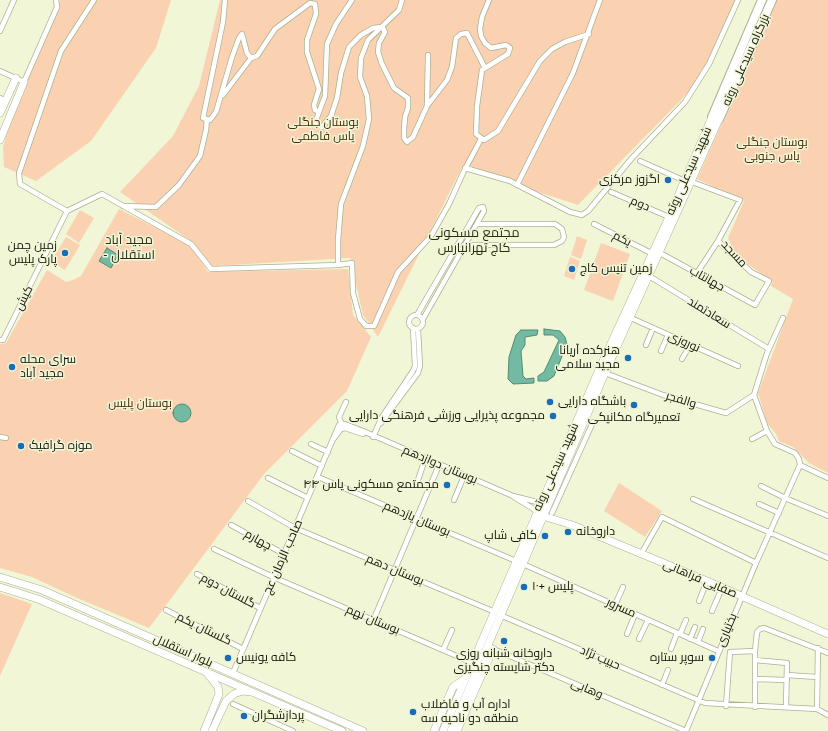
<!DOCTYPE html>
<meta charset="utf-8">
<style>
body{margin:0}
canvas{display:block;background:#f0f6d6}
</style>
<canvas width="828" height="731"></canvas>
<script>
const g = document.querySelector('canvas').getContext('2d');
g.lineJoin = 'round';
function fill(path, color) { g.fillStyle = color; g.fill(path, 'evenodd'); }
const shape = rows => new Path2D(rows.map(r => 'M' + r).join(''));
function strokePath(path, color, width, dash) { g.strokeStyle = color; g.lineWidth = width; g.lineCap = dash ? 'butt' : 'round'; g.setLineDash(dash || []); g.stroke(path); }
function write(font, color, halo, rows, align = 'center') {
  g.font = font + ' "PT Sans",Cairo,sans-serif'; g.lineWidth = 3; g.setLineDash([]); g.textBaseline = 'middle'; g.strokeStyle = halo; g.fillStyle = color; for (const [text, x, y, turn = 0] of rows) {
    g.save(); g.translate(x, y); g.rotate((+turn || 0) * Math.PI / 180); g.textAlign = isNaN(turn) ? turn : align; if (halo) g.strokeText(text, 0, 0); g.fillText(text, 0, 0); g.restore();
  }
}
fill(shape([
 [60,0,171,0,156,48,91,141,36,181,4,167,3,147,11,119],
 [220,0,740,0,708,69,680,101,578,205,462,167,378,337,363,315,350,258,212,266,194,243,120,192,173,136,199,86],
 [777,0,828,0,828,473,809,463,793,447,779,441,776,434,767,423,758,393,793,299,771,286,772,281,736,256,728,238,744,201,697,179],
 [119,209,191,246,208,272,348,269,353,315,371,337,347,391,264,474,149,628,77,598,32,577,0,568,0,344,6,343,47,270,66,282,73,280,81,276],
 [80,210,94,218,79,243,66,234],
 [577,236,587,240,581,259,571,255],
 [66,237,80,245,65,270,51,261],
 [601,243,630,254,613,301,584,290],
 [570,257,580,261,574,280,564,276],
 [619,483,662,511,645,537,604,511],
 [0,593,32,604,0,676]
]), '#fad2b1');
const water = shape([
 [107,248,118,255,111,268,99,261,107,248],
 [544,329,560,331,565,337,567,344,554,376,547,381,538,381,538,376,544,372,559,340,553,335,544,335,544,329],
 [521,330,538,330,537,335,525,337,525,345,521,351,523,376,526,379,534,378,534,383,513,384,508,379,509,357,516,335,521,330],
 '173 413a9 9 0 1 1 18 0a9 9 0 1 1-18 0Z'
]);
fill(water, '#72bba2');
strokePath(water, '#558974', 1);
const minor = shape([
 [225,0,223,22,203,118,210,120,216,112,232,57,239,38,242,34,247,53,251,58,257,56,275,29,310,3,315,4,316,14,307,40,307,52,319,89,314,105,315,110,319,112,325,96,327,44,336,24,352,0],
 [402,0,399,10,368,40,361,58,360,77,367,96,369,119,363,146,341,204,338,240,338,265,352,263,353,293,360,319,366,326,374,326,398,272,431,236,449,204,463,173,481,139],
 [489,0,482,17,480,29,481,36,485,43,491,48,506,45,510,48,508,54,482,70,477,106,476,134,484,140,498,131,540,61,552,49,565,42,589,34],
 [382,27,385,32,379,43,378,52,382,64,394,88,408,98,408,108,405,117,404,129,404,138,407,142,413,137,427,106,447,80,452,67,456,38,461,34,467,33,485,68],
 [0,31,14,0],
 [0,71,24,82,57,7,56,0],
 [223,95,251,58],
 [0,98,2,99,0,104],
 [427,106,428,55],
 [319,112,316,120,316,125,322,127,331,116,337,98,341,73,349,47,361,35,373,28,382,27],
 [640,161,685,181],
 [465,168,510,181,570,212,582,215,588,211,632,158,685,102,709,64,738,0],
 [517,185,573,73,600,0],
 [611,192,669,217],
 [123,206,156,207,179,185,200,156,206,130,207,119],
 [67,211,102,194,191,244,211,269,338,265],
 [67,211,20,184,19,173,61,51,94,0],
 [594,224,651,253],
 [464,245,554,245,562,241,564,237,562,229,555,224,477,224],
 [660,253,755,305,769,281,751,272,718,241,740,200,692,182],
 [697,273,718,241],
 [649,276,769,349],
 '409 322a7 7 0 1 1 14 0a7 7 0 1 1-14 0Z',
 [417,315,479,208,483,207,484,211,423,319],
 [631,318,738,366],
 [0,340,3,340,67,211],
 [646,345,653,328],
 [661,351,668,335],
 [682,359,690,345],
 [605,373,663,395,726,413,754,395],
 [381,423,418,373,420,366,418,329],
 [342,425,339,417,346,402],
 [0,437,6,438],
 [373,437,382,417,413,371,415,366,413,328],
 [752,439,767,431],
 [332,441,341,429,345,428,363,434],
 [311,444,328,452],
 [292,451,322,466],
 [800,465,828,478],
 [318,477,516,561],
 [268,478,308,498],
 [418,480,425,459],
 [761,486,785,498,828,516],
 [514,497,532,508,537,512],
 [693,499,828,558],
 [454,500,464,476],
 [248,501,295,528,495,612],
 [759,504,779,513],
 [552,513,593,422],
 [231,525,284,554],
 [214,549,273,577,473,663],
 [641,554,662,517,756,563],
 [523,564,718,651],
 [197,574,260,608],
 [699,601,707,581],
 [615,605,623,587],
 [166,610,243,649],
 [712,611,722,588],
 [500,615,705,703,817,709,828,715],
 [373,621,439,465],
 [627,634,635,614],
 [680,634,686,620],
 [639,639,648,620],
 [690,639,695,627],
 [698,642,703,629],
 [491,648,686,731],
 [671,649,677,633],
 [443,650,452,630],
 [755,660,787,663,786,707],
 [233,673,339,425,345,424,363,431,513,496,541,503],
 [787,675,817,677],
 [755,679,787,680],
 [662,685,668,670],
 [233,704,293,731],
 [726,706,730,652,755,651],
 [755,707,755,651,757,632,760,629,764,628,828,653],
 [817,709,818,648],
 [686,731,756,563,800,465,799,459,795,453,775,444,767,431,754,395,767,353,783,318]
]);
const secondary = shape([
 [0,113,16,78],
 [0,140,24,82],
 [543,516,572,525,707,581,828,634],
 [204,731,219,694,218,687,207,673],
 [212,731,226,701,234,694,242,691,251,692]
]);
const primary = shape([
 [0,577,42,590,363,731],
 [0,587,38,599,342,731],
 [434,731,453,687,466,678],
 [443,731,598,372,669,217,712,117],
 [451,731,605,373,719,119],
 [457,731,493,649]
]);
const trunk = shape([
 [712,117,762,0],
 [719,119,772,0]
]);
strokePath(minor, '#abb193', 6);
strokePath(secondary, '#abb193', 8);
strokePath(primary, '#abb193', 8);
strokePath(trunk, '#abb193', 10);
strokePath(minor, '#fff', 4.5);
strokePath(secondary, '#fff', 7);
strokePath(primary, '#fff', 7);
strokePath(trunk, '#fff', 8);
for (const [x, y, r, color] of [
 [668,180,4,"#176dba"],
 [65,253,4,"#176dba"],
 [572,269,4,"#176dba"],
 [628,358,4,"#176dba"],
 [12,367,4,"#176dba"],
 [550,402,4,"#176dba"],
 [634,405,4,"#176dba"],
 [553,416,4,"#176dba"],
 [21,446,4,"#176dba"],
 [447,485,4,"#176dba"],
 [568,532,4,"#176dba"],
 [545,536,4,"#176dba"],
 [524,587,4,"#176dba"],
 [504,641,4,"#176dba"],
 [228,658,4,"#176dba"],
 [712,658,4,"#176dba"],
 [413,712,4,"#176dba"],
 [244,716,4,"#176dba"]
]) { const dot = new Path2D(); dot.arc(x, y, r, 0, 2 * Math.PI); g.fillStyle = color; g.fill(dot); strokePath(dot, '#f0f6d6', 1.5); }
write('12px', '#121409', '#f0f6d6', [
 ["بزرگراه سیدعلی روته",746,60,-66],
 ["شهید سیدعلی روته",689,171,-66],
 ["دوم",640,204,23],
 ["یکم",622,239,27],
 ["مسجد",734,254,47],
 ["جهانتاب",707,279,29],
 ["کیش",24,298,-63],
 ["سعادتمند",709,313,32],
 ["نوروزی",684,342,24],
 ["والفجر",681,400,17],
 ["بوستان دوازدهم",440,465,23],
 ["شهید سیدعلی روته",556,467,-66],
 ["بوستان یازدهم",417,519,23],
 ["چهارم",258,540,29],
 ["صاحب الزمان عج",283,557,-66],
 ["بوستان دهم",395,570,23],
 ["صفایی فراهانی",700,579,23],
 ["گلستان دوم",228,591,28],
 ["مسرور",621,608,24],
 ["بوستان نهم",373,620,23],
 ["گلستان یکم",204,629,26],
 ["بختیاری",727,630,-67],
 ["بلوار استقلال",183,651,24],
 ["حبیب نژاد",600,658,23],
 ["وهابی",587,689,23]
]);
write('12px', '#4a2805', '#f0f6d6', [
 ["بوستان جنگلی",323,123],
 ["یاس فاطمی",323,137],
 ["بوستان جنگلی",772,143],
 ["یاس جنوبی",772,157],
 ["بوستان پلیس",140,404]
]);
write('12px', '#121409', '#f0f6d6', [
 ["اگزوز مرکزی",660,180,"right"],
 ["زمین چمن",57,246,"right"],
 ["پارک پلیس",57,260,"right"],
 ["زمین تنیس کاج",580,269],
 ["هنرکده آریانا",620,351,"right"],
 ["مجید سلامی",620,365,"right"],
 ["سرای محله",20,360],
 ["مجید آباد",20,374],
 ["باشگاه دارایی",558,402],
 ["مجموعه پذیرایی ورزشی فرهنگی دارایی",545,416,"right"],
 ["تعمیرگاه مکانیکی",634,418,"center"],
 ["موزه گرافیک",29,446],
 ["مجمتمع مسکونی یاس ۴۴",439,485,"right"],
 ["داروخانه",576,532],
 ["کافی شاپ",537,536,"right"],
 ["پلیس +۱۰",532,587],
 ["داروخانه شبانه روزی",504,654,"center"],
 ["دکتر شایسته چنگیزی",504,668,"center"],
 ["کافه یونیس",236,658],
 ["سوپر ستاره",704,658,"right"],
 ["اداره آب و فاضلاب",421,705],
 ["منطقه دو ناحیه سه",421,719],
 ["پردازشگران",252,716]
], 'left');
write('13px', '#2b2e15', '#f0f6d6', [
 ["مجتمع مسکونی",474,233],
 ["کاج تهرانپارس",474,248],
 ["مجید آباد",129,240],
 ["- استقلال",129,255]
]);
</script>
